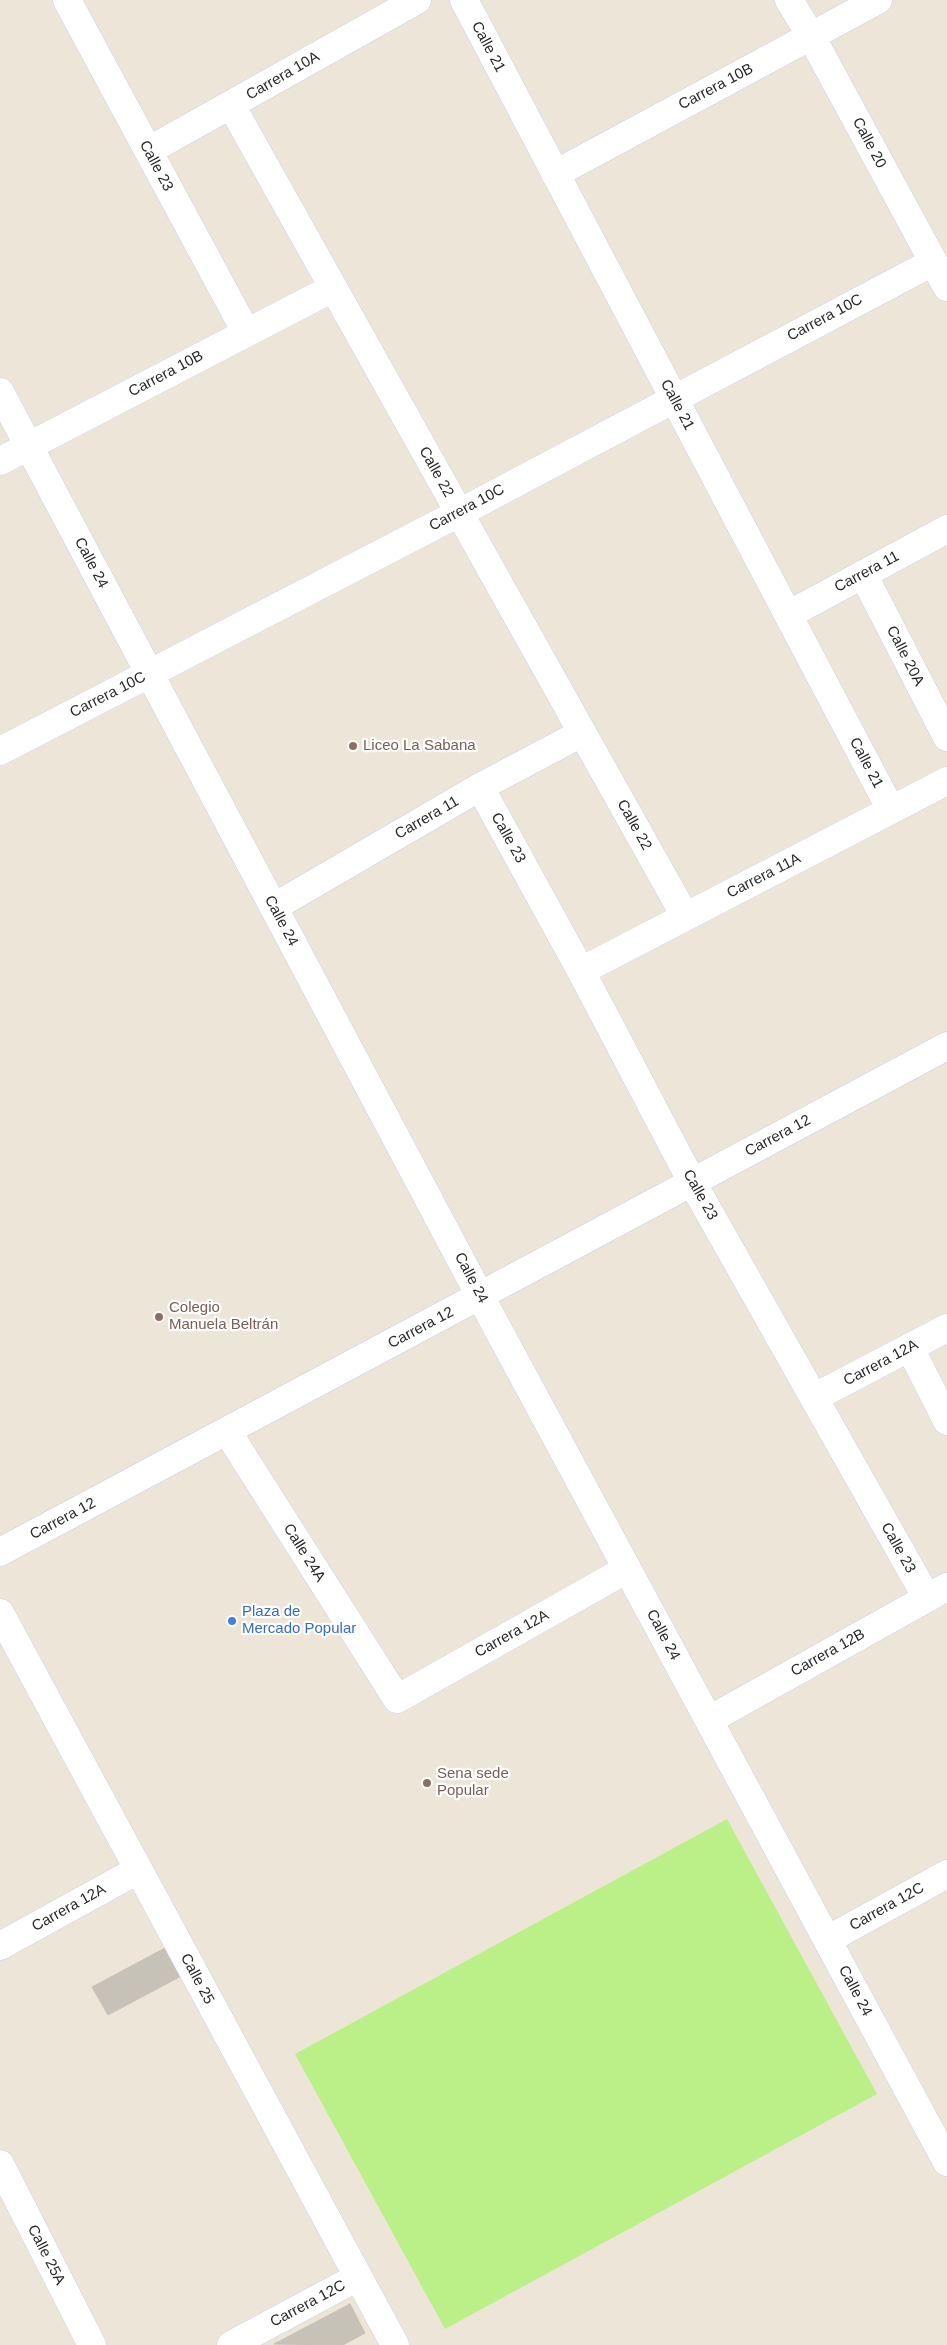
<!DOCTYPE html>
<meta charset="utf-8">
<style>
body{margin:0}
canvas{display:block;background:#ece5d8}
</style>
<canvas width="947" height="2345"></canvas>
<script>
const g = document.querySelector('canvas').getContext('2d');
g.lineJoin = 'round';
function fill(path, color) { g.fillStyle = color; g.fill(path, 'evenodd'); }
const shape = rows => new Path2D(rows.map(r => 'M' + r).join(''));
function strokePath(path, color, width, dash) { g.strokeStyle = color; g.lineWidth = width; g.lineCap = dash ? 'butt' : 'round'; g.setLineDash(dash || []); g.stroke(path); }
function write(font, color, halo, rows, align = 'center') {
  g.font = font + ' Arial,sans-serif'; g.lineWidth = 4.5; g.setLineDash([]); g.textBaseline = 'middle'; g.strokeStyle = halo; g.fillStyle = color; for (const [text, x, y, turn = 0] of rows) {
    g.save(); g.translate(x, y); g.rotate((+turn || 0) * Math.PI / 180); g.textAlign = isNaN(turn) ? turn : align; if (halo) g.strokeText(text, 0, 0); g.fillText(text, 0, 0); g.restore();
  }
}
fill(shape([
 [727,1819,877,2094,445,2329,295,2054]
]), '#bbf089');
const building = shape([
 [167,1947,183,1975,108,2015,92,1987,167,1947],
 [350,2304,365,2333,343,2345,274,2344,350,2304]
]);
fill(building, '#c7c2b8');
strokePath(building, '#c7c1b2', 1);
const minor = shape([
 [67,0,246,332],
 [464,0,891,810],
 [789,0,811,36,947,287],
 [231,105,685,916],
 [148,151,417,0],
 [555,174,878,0],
 [0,392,480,1296],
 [0,461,333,288],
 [863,574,947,737],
 [788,615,947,529],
 [0,751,459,513,933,262],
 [480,787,581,971,692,1182,927,1598],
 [274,907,480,787,582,733],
 [581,971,947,781],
 [910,1348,947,1421],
 [815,1397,947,1328],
 [227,1431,397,1699,627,1569],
 [709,1720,947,1587],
 [827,1940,947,1874],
 [0,1946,138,1870],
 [0,2164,92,2345],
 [231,2345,358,2277]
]);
const tertiary = shape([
 [480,1296,947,2162],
 [0,1552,947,1046],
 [0,1613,395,2345]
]);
strokePath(minor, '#cdcfe3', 29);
strokePath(tertiary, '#cdcfe3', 29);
strokePath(minor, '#fff', 28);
strokePath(tertiary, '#fff', 28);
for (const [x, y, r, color] of [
 [353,746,5,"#8d6e63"],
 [159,1317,5,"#8d6e63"],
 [232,1621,5,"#3f7fe0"],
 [427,1783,5,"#8d6e63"]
]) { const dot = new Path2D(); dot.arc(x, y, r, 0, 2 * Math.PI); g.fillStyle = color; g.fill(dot); strokePath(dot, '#fff', 2); }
write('15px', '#282828', '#fff', [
 ["Calle 21",488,47,62],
 ["Carrera 10A",283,76,-30],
 ["Carrera 10B",716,87,-28],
 ["Calle 20",869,143,62],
 ["Calle 23",156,166,62],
 ["Carrera 10C",825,318,-28],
 ["Carrera 10B",166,374,-28],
 ["Calle 21",677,405,62],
 ["Calle 22",436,472,61],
 ["Carrera 10C",467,508,-28],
 ["Calle 24",91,563,62],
 ["Carrera 11",867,572,-28],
 ["Calle 20A",905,656,63],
 ["Carrera 10C",108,695,-27],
 ["Calle 21",866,763,62],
 ["Carrera 11",427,818,-30],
 ["Calle 22",634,825,61],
 ["Calle 23",508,838,61],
 ["Carrera 11A",764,876,-27],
 ["Calle 24",281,921,62],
 ["Carrera 12",778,1136,-28],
 ["Calle 23",700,1195,61],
 ["Calle 24",471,1278,62],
 ["Carrera 12",421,1328,-28],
 ["Carrera 12A",881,1363,-28],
 ["Carrera 12",63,1519,-28],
 ["Calle 23",898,1548,61],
 ["Calle 24A",304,1553,58],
 ["Carrera 12A",512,1634,-29],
 ["Calle 24",663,1635,62],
 ["Carrera 12B",828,1653,-29],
 ["Carrera 12C",887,1907,-29],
 ["Carrera 12A",69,1908,-29],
 ["Calle 25",197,1979,62],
 ["Calle 24",855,1991,62],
 ["Calle 25A",46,2255,63],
 ["Carrera 12C",308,2304,-28]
]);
write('15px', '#785e54', '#fff', [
 ["Liceo La Sabana",363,746],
 ["Colegio",169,1308],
 ["Manuela Beltrán",169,1325],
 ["Sena sede",437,1774],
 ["Popular",437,1791]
], 'left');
write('15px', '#366cbe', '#fff', [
 ["Plaza de",242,1612],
 ["Mercado Popular",242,1629]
], 'left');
</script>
